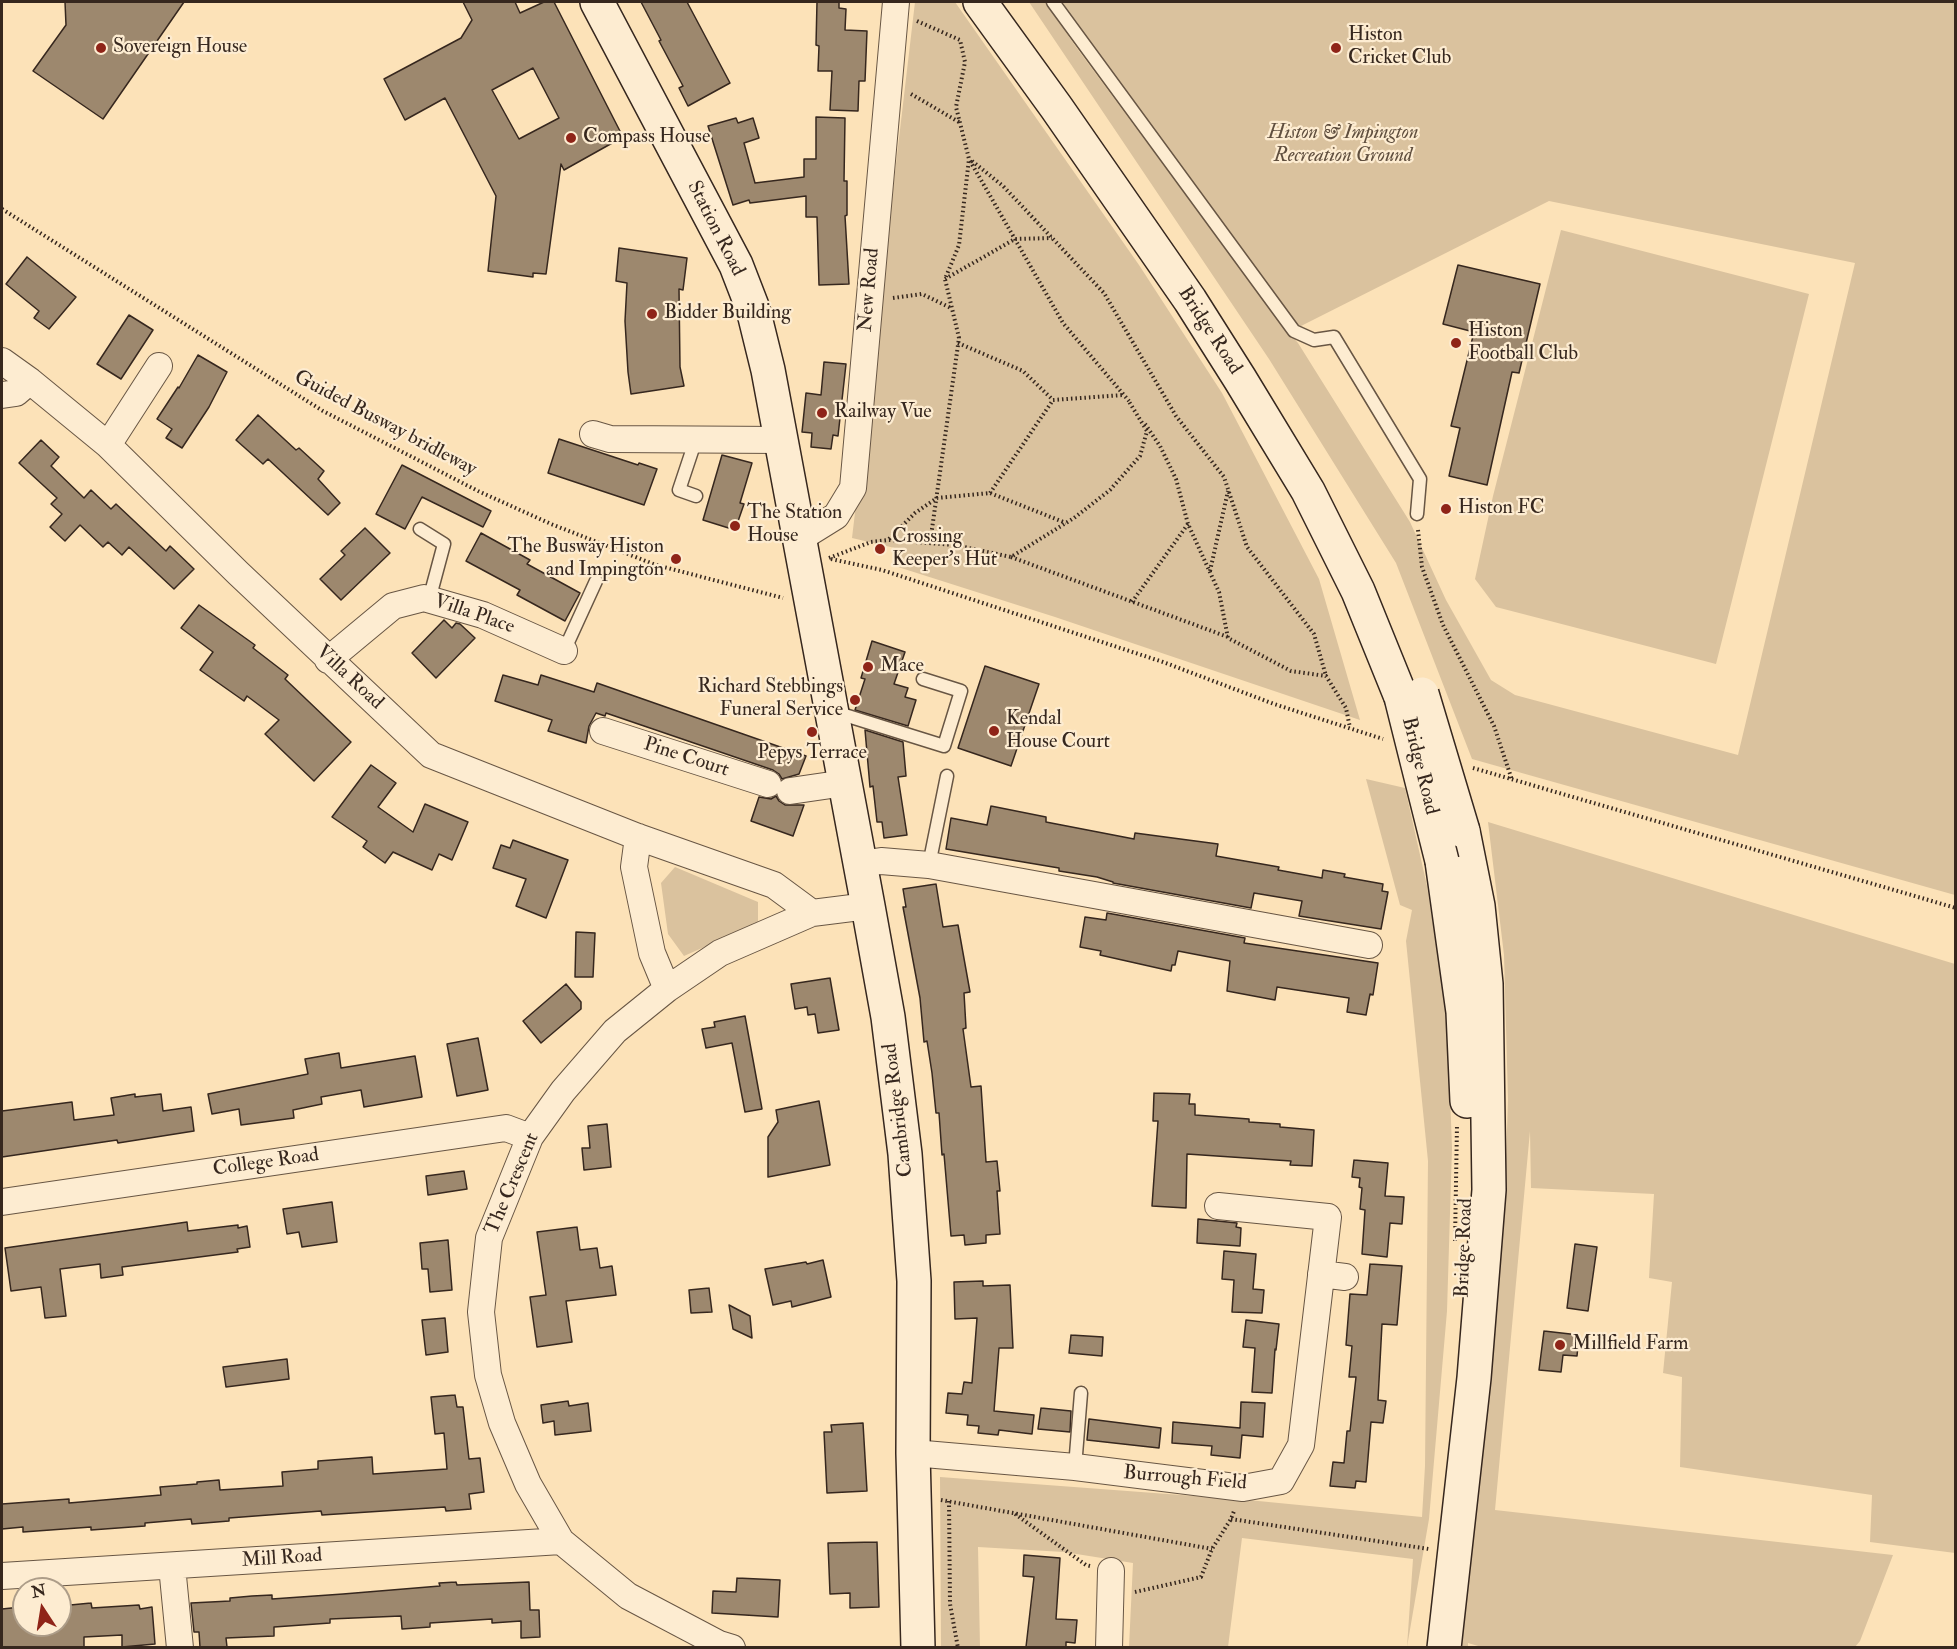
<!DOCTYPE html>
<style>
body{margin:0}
#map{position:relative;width:1957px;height:1649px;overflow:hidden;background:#fce2b8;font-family:"IM FELL Double Pica",serif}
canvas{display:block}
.frame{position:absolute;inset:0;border:3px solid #36271e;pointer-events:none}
.north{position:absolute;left:12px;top:1577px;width:60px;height:60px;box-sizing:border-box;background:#fdecd1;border:2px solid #ad9d89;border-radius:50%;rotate:348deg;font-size:16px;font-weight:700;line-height:24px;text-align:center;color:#36271e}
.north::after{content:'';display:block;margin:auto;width:21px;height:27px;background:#8f2418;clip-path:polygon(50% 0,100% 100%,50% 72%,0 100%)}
</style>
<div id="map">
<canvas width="1957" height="1649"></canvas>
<div class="frame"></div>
<div class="north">N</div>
</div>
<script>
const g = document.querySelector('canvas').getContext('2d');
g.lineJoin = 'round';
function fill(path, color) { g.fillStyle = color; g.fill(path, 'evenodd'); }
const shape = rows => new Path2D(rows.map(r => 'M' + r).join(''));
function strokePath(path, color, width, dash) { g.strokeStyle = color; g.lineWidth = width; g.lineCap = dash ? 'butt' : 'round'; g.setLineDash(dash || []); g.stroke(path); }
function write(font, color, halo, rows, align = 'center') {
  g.font = font + ' "IM FELL Double Pica",serif'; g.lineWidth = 4.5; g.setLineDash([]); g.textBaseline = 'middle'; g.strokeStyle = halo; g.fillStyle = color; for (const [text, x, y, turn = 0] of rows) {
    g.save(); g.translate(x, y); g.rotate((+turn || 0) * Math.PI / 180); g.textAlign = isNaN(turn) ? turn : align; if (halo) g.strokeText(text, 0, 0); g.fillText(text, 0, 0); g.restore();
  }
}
fill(shape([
 [915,2,955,2,1139,265,1222,393,1319,579,1360,720,1055,617,898,567,899,549,852,538],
 [1029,2,1045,2,1076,47,1279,321,1298,343,1410,522,1446,600,1491,680,1515,695,1738,755,1855,263,1549,201,1299,327,1069,15,1063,2,1955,2,1955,895,1472,759,1396,563,1269,359],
 [1561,230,1809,294,1716,664,1496,607,1475,579,1493,496],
 [1366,779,1405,788,1427,886,1447,1014,1452,1148,1447,1311,1429,1519,1407,1647,1413,1559,1242,1538,1228,1647,1129,1647,1133,1563,1064,1552,978,1547,980,1647,941,1647,940,1477,1248,1500,1422,1517,1425,1466,1428,1161,1406,941,1412,910,1400,905],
 [1488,822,1955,964,1955,1553,1870,1542,1872,1495,1680,1467,1682,1377,1663,1373,1672,1282,1649,1278,1654,1194,1531,1188,1530,1131,1495,1510,1893,1555,1860,1641,1855,1647,1485,1648,1468,1643,1468,1647,1460,1648,1505,1190,1508,1100,1504,955],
 [675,867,758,902,758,923,684,956,668,934,661,883]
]), '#dac29e');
const building = shape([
 [65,2,184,2,103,119,33,71,66,25,65,2],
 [463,2,515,2,520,13,544,2,554,2,623,137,564,170,561,164,546,274,533,273,533,277,488,271,496,196,445,98,405,120,384,79,461,38,472,20,463,2],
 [533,68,559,118,519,139,492,90,533,68],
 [641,2,687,2,730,83,688,106,679,88,683,86,659,41,661,40,641,2],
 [817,2,839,2,839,8,846,9,845,30,867,31,865,81,859,81,858,111,830,110,832,71,818,71,819,46,816,45,817,2],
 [816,117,845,118,844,181,847,181,847,215,845,216,849,284,819,285,817,217,806,217,806,196,750,203,749,200,733,205,708,126,736,118,738,123,753,118,759,138,744,143,755,183,804,177,804,159,816,159,816,117],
 [619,248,687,258,683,290,679,289,680,367,684,386,631,394,628,372,625,321,627,283,616,281,619,248],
 [27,257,76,297,49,329,34,318,39,311,6,284,27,257],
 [1458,265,1540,284,1519,373,1512,372,1487,485,1449,476,1460,428,1451,426,1474,332,1443,324,1458,265],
 [129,315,153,330,121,379,97,364,129,315],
 [198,355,227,372,209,407,182,448,166,438,172,429,157,419,178,387,179,388,198,355],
 [824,362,846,364,838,436,833,435,831,449,811,447,812,433,802,432,806,393,821,395,824,362],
 [258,415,296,450,299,448,324,471,318,479,340,503,328,515,268,459,263,464,236,440,258,415],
 [559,439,638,465,639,463,657,469,644,505,548,473,559,439],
 [41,440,59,457,51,466,84,498,91,490,111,509,116,504,166,551,170,546,194,569,174,589,129,547,122,555,108,542,103,547,80,525,65,541,50,527,62,514,51,504,57,498,19,463,41,440],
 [722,455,752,463,740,503,744,504,735,530,703,520,722,455],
 [402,465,491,511,483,527,422,497,405,529,376,514,402,465],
 [365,528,390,553,341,600,320,579,345,555,341,551,365,528],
 [481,533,530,560,527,564,580,593,565,621,517,595,520,590,466,561,481,533],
 [199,605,255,645,253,648,288,675,285,679,351,742,314,781,265,734,279,720,247,696,244,701,200,670,213,652,181,628,199,605],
 [444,620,452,628,456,623,460,624,475,638,436,678,412,653,444,620],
 [872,641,905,652,894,684,908,688,905,697,916,700,908,726,855,710,865,679,861,678,872,641],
 [985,666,1039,684,1011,766,958,748,985,666],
 [503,675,538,685,541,675,594,692,597,683,806,756,799,774,782,779,779,774,773,770,606,713,605,716,596,713,589,726,586,743,548,731,552,720,495,701,503,675],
 [865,730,903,742,906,776,898,777,907,835,884,838,882,822,877,822,873,786,870,787,865,730],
 [371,765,396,783,378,807,413,832,425,804,468,822,452,860,439,854,432,870,393,852,385,863,363,847,367,841,332,817,371,765],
 [776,796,779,801,785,805,804,805,793,836,751,821,759,797,771,799,776,796],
 [991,806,1046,817,1046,822,1134,839,1135,833,1218,844,1216,856,1279,867,1278,870,1322,878,1323,870,1345,874,1344,877,1383,884,1382,891,1388,892,1381,929,1299,916,1302,901,1254,893,1251,908,1113,883,1113,882,1097,877,1059,871,1059,868,946,849,951,818,987,825,991,806],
 [513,840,568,860,546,918,516,906,526,879,493,868,501,845,510,848,513,840],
 [936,884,943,927,958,925,970,992,964,993,966,1028,963,1029,971,1087,981,1086,986,1162,997,1161,1000,1191,997,1191,1000,1234,986,1235,986,1243,965,1245,964,1235,951,1236,944,1154,942,1155,939,1113,936,1113,932,1073,927,1041,924,1042,920,998,903,907,906,907,903,889,936,884],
 [1107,913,1245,938,1244,943,1378,963,1373,995,1370,994,1366,1015,1347,1012,1349,998,1277,987,1275,1000,1227,991,1230,961,1178,951,1175,965,1172,965,1171,971,1100,955,1101,951,1080,947,1085,917,1106,920,1107,913],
 [576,932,595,933,593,977,575,977,576,932],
 [830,978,839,1030,818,1033,815,1014,808,1015,807,1007,795,1009,791,984,830,978],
 [566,984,581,1002,581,1009,541,1043,523,1021,566,984],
 [745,1016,762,1109,745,1112,732,1043,706,1048,702,1029,715,1027,714,1022,745,1016],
 [478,1038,488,1090,457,1096,447,1044,478,1038],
 [339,1053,341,1068,415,1056,422,1097,364,1107,361,1090,321,1097,322,1104,293,1110,294,1118,241,1125,239,1109,212,1114,208,1094,308,1074,305,1059,339,1053],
 [1154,1093,1190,1094,1189,1104,1195,1104,1195,1115,1249,1119,1249,1122,1280,1124,1280,1127,1314,1130,1312,1166,1290,1165,1291,1161,1187,1154,1186,1208,1152,1206,1158,1121,1153,1121,1154,1093],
 [135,1094,135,1097,161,1094,163,1111,191,1107,194,1131,118,1143,117,1140,2,1157,2,1111,72,1102,74,1120,114,1115,111,1098,135,1094],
 [819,1101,830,1165,768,1177,768,1137,778,1122,776,1110,819,1101],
 [607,1124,611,1167,584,1170,582,1148,590,1148,588,1126,607,1124],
 [1354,1160,1388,1163,1385,1196,1404,1197,1402,1224,1390,1223,1387,1257,1362,1254,1365,1210,1360,1209,1362,1188,1359,1187,1360,1178,1352,1177,1354,1160],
 [464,1171,467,1189,428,1195,426,1176,464,1171],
 [332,1202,337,1242,302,1247,299,1232,287,1234,283,1209,332,1202],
 [1198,1219,1237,1223,1236,1227,1241,1228,1240,1246,1197,1243,1198,1219],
 [187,1222,188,1231,238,1225,238,1228,247,1226,250,1247,237,1249,238,1252,122,1267,123,1275,101,1278,100,1264,60,1269,66,1316,45,1318,41,1287,11,1291,5,1248,187,1222],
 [577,1227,580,1250,597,1248,600,1268,612,1266,616,1295,566,1301,572,1342,537,1347,530,1297,546,1295,537,1232,577,1227],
 [448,1240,452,1290,430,1292,428,1269,422,1269,420,1243,448,1240],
 [1575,1244,1597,1247,1588,1311,1567,1308,1575,1244],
 [1224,1251,1256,1254,1253,1289,1264,1290,1262,1313,1232,1312,1234,1280,1222,1279,1224,1251],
 [823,1260,831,1297,792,1307,791,1301,773,1305,765,1269,806,1262,807,1264,823,1260],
 [1370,1264,1402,1266,1397,1325,1382,1324,1378,1400,1386,1401,1383,1423,1371,1422,1366,1482,1356,1481,1355,1488,1330,1486,1333,1462,1344,1463,1347,1431,1350,1431,1356,1377,1349,1377,1352,1346,1346,1345,1350,1294,1367,1295,1370,1264],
 [983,1281,983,1286,1010,1285,1013,1348,999,1348,994,1411,1034,1415,1032,1434,999,1430,998,1435,978,1433,979,1426,967,1425,968,1415,946,1413,948,1393,962,1394,964,1382,972,1383,977,1318,955,1319,954,1282,983,1281],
 [709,1288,712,1312,691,1313,689,1290,709,1288],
 [729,1305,750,1316,752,1338,733,1329,729,1305],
 [445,1318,448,1352,426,1355,422,1320,445,1318],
 [1246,1320,1279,1324,1276,1350,1275,1349,1272,1393,1252,1392,1255,1348,1243,1347,1246,1320],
 [1544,1331,1579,1335,1577,1356,1563,1355,1561,1372,1539,1370,1544,1331],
 [1071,1335,1103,1337,1102,1356,1069,1353,1071,1335],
 [287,1359,289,1379,226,1387,223,1367,287,1359],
 [455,1395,457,1407,463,1407,469,1459,480,1458,484,1492,469,1494,471,1509,446,1511,445,1507,322,1515,321,1511,229,1518,229,1521,192,1524,191,1519,145,1523,145,1526,91,1530,91,1527,23,1532,23,1527,2,1529,2,1504,69,1499,69,1503,161,1495,160,1487,197,1484,197,1482,219,1480,220,1490,283,1486,282,1472,318,1469,318,1461,372,1457,373,1474,447,1469,444,1433,435,1434,431,1397,455,1395],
 [568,1401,569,1406,588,1403,591,1431,555,1435,554,1421,543,1423,541,1405,568,1401],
 [1241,1402,1265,1403,1263,1437,1242,1435,1240,1458,1211,1455,1212,1446,1172,1443,1173,1422,1240,1428,1241,1402],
 [1041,1408,1071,1411,1070,1432,1038,1429,1041,1408],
 [1089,1419,1161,1428,1159,1448,1087,1440,1089,1419],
 [863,1423,867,1491,827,1493,824,1432,832,1432,831,1425,863,1423],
 [877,1542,879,1607,850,1608,850,1593,830,1594,828,1543,877,1542],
 [1024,1555,1060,1558,1056,1619,1077,1620,1075,1643,1066,1642,1066,1647,1026,1647,1034,1577,1023,1576,1024,1555],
 [737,1578,780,1580,778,1617,712,1613,713,1591,736,1592,737,1578],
 [456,1582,457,1585,529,1582,530,1610,539,1610,540,1637,521,1638,521,1621,492,1623,492,1619,430,1623,430,1627,402,1629,401,1616,330,1619,330,1623,274,1627,274,1636,226,1638,227,1647,200,1647,199,1632,194,1632,191,1603,230,1601,230,1598,252,1596,272,1595,272,1599,343,1594,440,1586,439,1583,456,1582],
 [91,1603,92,1608,139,1605,140,1609,152,1607,155,1644,122,1647,122,1635,84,1637,84,1647,2,1647,2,1609,21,1607,23,1625,60,1625,60,1606,91,1603]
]);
fill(building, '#9d886e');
strokePath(building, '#36271e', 1.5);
const lane = shape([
 [1053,2,1294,331,1314,340,1334,337,1420,479,1417,514],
 [696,496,679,490,696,439],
 [420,529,444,544,429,600],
 [564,651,596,581],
 [835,712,944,746,961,691,923,679],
 [929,865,947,776],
 [1075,1467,1081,1393]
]);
const street = shape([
 [2,361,30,381,108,445,238,573,431,755,638,837,774,885,812,913],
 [2,395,16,393,30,381],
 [593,434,610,439,781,440],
 [108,445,159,366],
 [799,539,836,516,853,488,896,2],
 [328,660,393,606,424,598,483,615,564,651],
 [603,731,768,784],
 [790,791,845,783],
 [638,837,634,867,652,953,667,989],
 [860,864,881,861,929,865,1369,945],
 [2,1202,506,1128,530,1137],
 [1321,1274,1345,1277],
 [913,1453,1075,1467,1243,1488,1281,1481,1301,1445,1328,1217,1218,1206],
 [172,1566,180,1648],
 [2,1576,561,1541],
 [732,1648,719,1644,628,1596,561,1541,528,1484,502,1423,488,1375,481,1312,489,1238,530,1137,563,1091,615,1031,667,989,720,953,812,913,868,906],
 [1109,1648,1111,1571]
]);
const secondary = shape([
 [597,2,736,265,753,309,768,370,868,906,888,1017,905,1154,914,1281,913,1453,918,1648],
 [980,2,1056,107,1190,300,1240,379,1308,491,1358,591,1401,697],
 [1442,861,1463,1012,1467,1101],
 [1444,1648,1474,1378,1489,1190,1486,984,1478,906,1463,831]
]);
strokePath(lane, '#685644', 15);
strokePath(street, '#685644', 28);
strokePath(secondary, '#36271e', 36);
strokePath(shape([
 [917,21,960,40,965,62,956,107,969,159,1063,323,1129,401],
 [911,94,959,122],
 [972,161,1003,186,1104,293,1176,416,1224,477,1247,547,1314,634,1326,676],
 [2,209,323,411,478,491,551,524,656,565,783,598],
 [945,279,1015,239,1052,238],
 [893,298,922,294,951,308],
 [958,343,1023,371,1053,400,1123,395],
 [1145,424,1160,446,1176,479,1188,524,1219,592,1228,638,1291,671,1326,676,1346,708,1350,728],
 [990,493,1053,400],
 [1418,530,1422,567,1443,625,1494,726,1512,780],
 [889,539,915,513,937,498,990,493,1066,523],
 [930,543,959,338,945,279,959,245,969,159],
 [1011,557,1228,637],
 [829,558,871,542,889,540,955,545,1011,557,1074,518,1110,490,1140,456,1147,431,1128,400],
 [831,559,882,570,1163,662,1274,704,1383,739],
 [1210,571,1228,491],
 [1132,602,1188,524],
 [1473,768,1956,908],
 [1455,1241,1457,1125],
 [941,1500,1212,1549],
 [949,1501,950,1604,958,1648],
 [1015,1514,1086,1565,1090,1566],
 [1231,1519,1429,1549],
 [1135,1592,1201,1577,1212,1549,1231,1519,1234,1511]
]), '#36271e', 4, [1.5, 3]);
strokePath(lane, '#fdecd1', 12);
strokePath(street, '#fdecd1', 26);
strokePath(secondary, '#fdecd1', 33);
const secondaryBridge = shape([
 [1422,694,1463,831],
 [1401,697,1442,861]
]);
strokePath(secondaryBridge, '#36271e', 36, []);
strokePath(secondaryBridge, '#fdecd1', 33);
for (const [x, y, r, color] of [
 [101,48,6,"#8f2418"],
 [1336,48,6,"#8f2418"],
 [571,138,6,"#8f2418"],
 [652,314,6,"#8f2418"],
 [1456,343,6,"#8f2418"],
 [822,413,6,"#8f2418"],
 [1446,509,6,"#8f2418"],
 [735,526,6,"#8f2418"],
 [880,549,6,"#8f2418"],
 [676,559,6,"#8f2418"],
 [868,667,6,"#8f2418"],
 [855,700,6,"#8f2418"],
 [994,731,6,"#8f2418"],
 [812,732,6,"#8f2418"],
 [1560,1345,6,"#8f2418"]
]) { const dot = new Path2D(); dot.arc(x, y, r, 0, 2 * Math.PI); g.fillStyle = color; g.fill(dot); strokePath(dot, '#fdecd1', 2); }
write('20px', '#36271e', '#fdecd1', [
 ["Histon",1348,36],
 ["Cricket Club",1348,59],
 ["Sovereign House",113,48],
 ["Compass House",583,138],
 ["Bidder Building",664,314],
 ["Histon",1468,332],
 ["Football Club",1468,355],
 ["Railway Vue",834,413],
 ["Histon FC",1458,509],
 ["The Station",747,514],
 ["House",747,537],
 ["Crossing",892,538],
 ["Keeper's Hut",892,561],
 ["The Busway Histon",664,548,"right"],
 ["and Impington",664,571,"right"],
 ["Mace",880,667],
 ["Richard Stebbings",843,688,"right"],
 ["Funeral Service",843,711,"right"],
 ["Kendal",1006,720],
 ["House Court",1006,743],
 ["Pepys Terrace",812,754,"center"],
 ["Millfield Farm",1572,1345]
], 'left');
write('italic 20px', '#5f4e3e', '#fdecd1', [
 ["Histon & Impington",1343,134],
 ["Recreation Ground",1343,157]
]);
write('20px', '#36271e', '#fdecd1', [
 ["Station Road",715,229,63],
 ["New Road",870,290,-85],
 ["Bridge Road",1209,331,57],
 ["Guided Busway bridleway",385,424,28],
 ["Villa Place",474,615,19],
 ["Villa Road",349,678,43],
 ["Pine Court",686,758,18],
 ["Bridge Road",1419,766,76],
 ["Cambridge Road",899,1110,-97],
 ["College Road",266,1163,-8],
 ["The Crescent",513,1184,-67],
 ["Bridge Road",1465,1248,-88],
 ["Burrough Field",1185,1479,5],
 ["Mill Road",282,1559,-4]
]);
</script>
